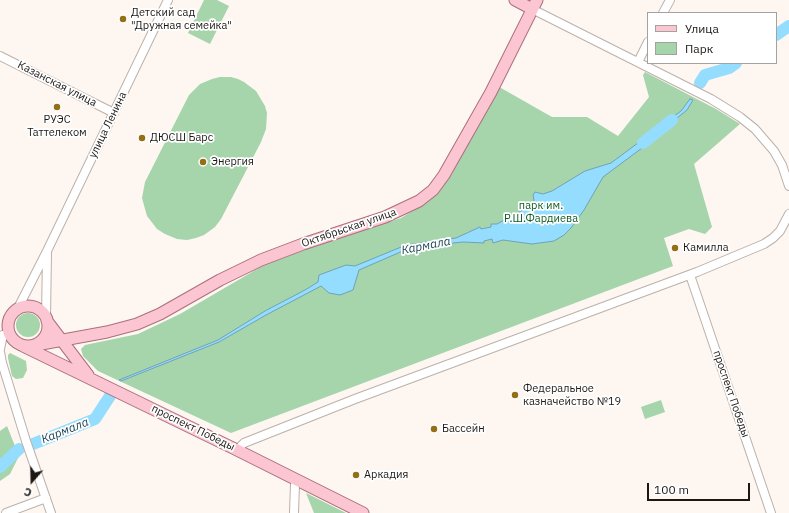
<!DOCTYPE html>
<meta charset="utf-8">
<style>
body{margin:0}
#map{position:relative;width:789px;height:513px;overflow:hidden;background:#fdf6f1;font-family:"IBM Plex Sans",sans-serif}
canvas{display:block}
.legend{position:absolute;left:647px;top:12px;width:130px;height:52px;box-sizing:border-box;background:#fff;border:1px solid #a4a2a1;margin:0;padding:5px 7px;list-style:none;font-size:12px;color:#1b1714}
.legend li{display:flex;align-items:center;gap:8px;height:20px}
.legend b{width:20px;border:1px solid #a4a2a1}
.north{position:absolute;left:12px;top:461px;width:40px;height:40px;-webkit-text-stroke:3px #fff;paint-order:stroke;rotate:200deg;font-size:11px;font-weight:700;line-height:16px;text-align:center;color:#1b1714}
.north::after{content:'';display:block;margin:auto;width:14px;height:18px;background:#1b1714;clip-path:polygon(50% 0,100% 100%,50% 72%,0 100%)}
.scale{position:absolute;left:647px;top:483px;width:103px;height:18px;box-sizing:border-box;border:2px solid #1b1714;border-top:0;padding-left:5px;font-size:12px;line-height:14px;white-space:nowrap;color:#1b1714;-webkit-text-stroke:3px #fff;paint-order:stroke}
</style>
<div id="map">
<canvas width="789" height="513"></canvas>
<ul class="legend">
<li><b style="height:5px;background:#fbc5d1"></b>Улица</li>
<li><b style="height:11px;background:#a6d4ab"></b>Парк</li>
</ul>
<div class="north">С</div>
<div class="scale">100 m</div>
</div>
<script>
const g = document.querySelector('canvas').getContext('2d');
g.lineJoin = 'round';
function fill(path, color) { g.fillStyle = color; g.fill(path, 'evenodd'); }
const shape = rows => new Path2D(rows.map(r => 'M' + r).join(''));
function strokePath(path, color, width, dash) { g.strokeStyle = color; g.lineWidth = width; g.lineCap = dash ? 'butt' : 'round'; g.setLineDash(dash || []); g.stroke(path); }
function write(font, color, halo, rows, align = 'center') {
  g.font = font + ' "IBM Plex Sans",sans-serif'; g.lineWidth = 3.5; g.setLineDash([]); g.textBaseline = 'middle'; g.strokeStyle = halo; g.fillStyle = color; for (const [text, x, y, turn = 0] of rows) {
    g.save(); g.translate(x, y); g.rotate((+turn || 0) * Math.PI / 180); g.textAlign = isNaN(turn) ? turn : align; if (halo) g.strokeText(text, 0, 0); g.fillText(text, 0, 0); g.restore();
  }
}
fill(shape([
 [204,0,217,0,229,6,210,44,188,33],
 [645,72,716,109,740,124,694,164,712,227,705,234,689,229,664,238,673,266,231,433,98,371,83,356,81,349,85,345,138,334,180,314,264,265,310,248,401,218,430,200,452,174,494,84,552,117,587,117,618,136,649,97,643,75],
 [220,77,231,77,238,79,244,82,256,91,265,106,267,113,266,129,261,142,221,219,215,227,204,235,196,238,187,240,177,239,165,234,157,229,147,216,142,198,145,182,189,95,200,84,212,79],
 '16 325a12 12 0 1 1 24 0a12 12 0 1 1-24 0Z',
 [10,353,26,361,27,370,23,378,16,379,12,376,8,358,8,355],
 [661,400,665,412,645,419,641,407],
 [7,426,19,456,10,474,0,481,0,431],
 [306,493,346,513,314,513]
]), '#a6d4ab');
const water = shape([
 [690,99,693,100,687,110,661,131,655,131,654,136,642,148,603,177,584,210,571,228,564,235,554,241,532,244,503,240,493,243,492,239,484,241,484,243,463,242,453,243,448,245,446,243,405,250,359,270,353,290,340,295,329,293,321,286,266,315,219,342,121,381,119,380,218,340,265,311,305,290,318,282,319,275,346,265,355,266,406,245,456,238,480,227,481,229,491,227,491,224,497,224,532,205,534,200,533,195,535,192,543,194,552,191,585,171,611,163,681,111,690,99]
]);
fill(water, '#95ddff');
strokePath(water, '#70a2b8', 1);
strokePath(shape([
 [776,35,789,26],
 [700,83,705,75,729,68,736,63],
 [643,143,672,120],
 [33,444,95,419,110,396],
 [0,467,19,449]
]), '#95ddff', 12);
const minor = shape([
 [532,9,711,99,740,117,755,129,774,151,782,165,789,186],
 [663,13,670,0],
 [0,56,114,113],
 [638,62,648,42],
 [690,275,771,513],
 [17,310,47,251,168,0],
 [46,317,47,253],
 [0,349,3,335],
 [0,352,2,363,26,441,51,513],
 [237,450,244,443,355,399,697,272,764,244,773,238,780,231,789,214],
 [6,513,46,498],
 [294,513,295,484,297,480]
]);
const major = shape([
 [515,0,532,9],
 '8 326a20 20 0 1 1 40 0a20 20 0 1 1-40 0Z',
 [47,321,88,375],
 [36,345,107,332,137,324,160,314,220,280,261,260,303,244,385,217,419,201,433,190,444,175,491,92,537,0],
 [23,346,237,450,363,513]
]);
strokePath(minor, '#bcb1aa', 10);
strokePath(major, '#ab6f7b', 13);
strokePath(minor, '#fff', 8);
strokePath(major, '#fbc5d1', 11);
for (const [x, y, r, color] of [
 [123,19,4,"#946f17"],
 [57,107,4,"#946f17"],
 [142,138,4,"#946f17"],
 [203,162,4,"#946f17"],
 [675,248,4,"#946f17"],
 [515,395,4,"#946f17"],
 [434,429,4,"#946f17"],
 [356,475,4,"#946f17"]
]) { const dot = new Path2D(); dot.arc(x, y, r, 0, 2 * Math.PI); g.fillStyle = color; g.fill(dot); strokePath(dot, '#fff', 1.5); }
write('11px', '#1b1714', '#fff', [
 ["Детский сад",131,13],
 ["\"Дружная семейка\"",131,26],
 ["РУЭС",57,120,"center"],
 ["Таттелеком",57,133,"center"],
 ["ДЮСШ Барс",150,138],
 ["Энергия",211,162],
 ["Камилла",683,248],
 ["Федеральное",523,389],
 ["казначейство №19",523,402],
 ["Бассейн",442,429],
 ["Аркадия",364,475]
], 'left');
write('11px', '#1b1714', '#fff', [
 ["Казанская улица",57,84,27],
 ["улица Ленина",108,125,-64],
 ["Октябрьская улица",349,228,-19],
 ["проспект Победы",731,394,71],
 ["проспект Победы",193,428,26]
]);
write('11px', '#0d5923', '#fff', [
 ["парк им.",541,206],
 ["Р.Ш.Фардиева",541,219]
]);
write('italic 12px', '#194354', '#fff', [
 ["Кармала",426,246,-11],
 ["Кармала",65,431,-22]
]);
</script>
